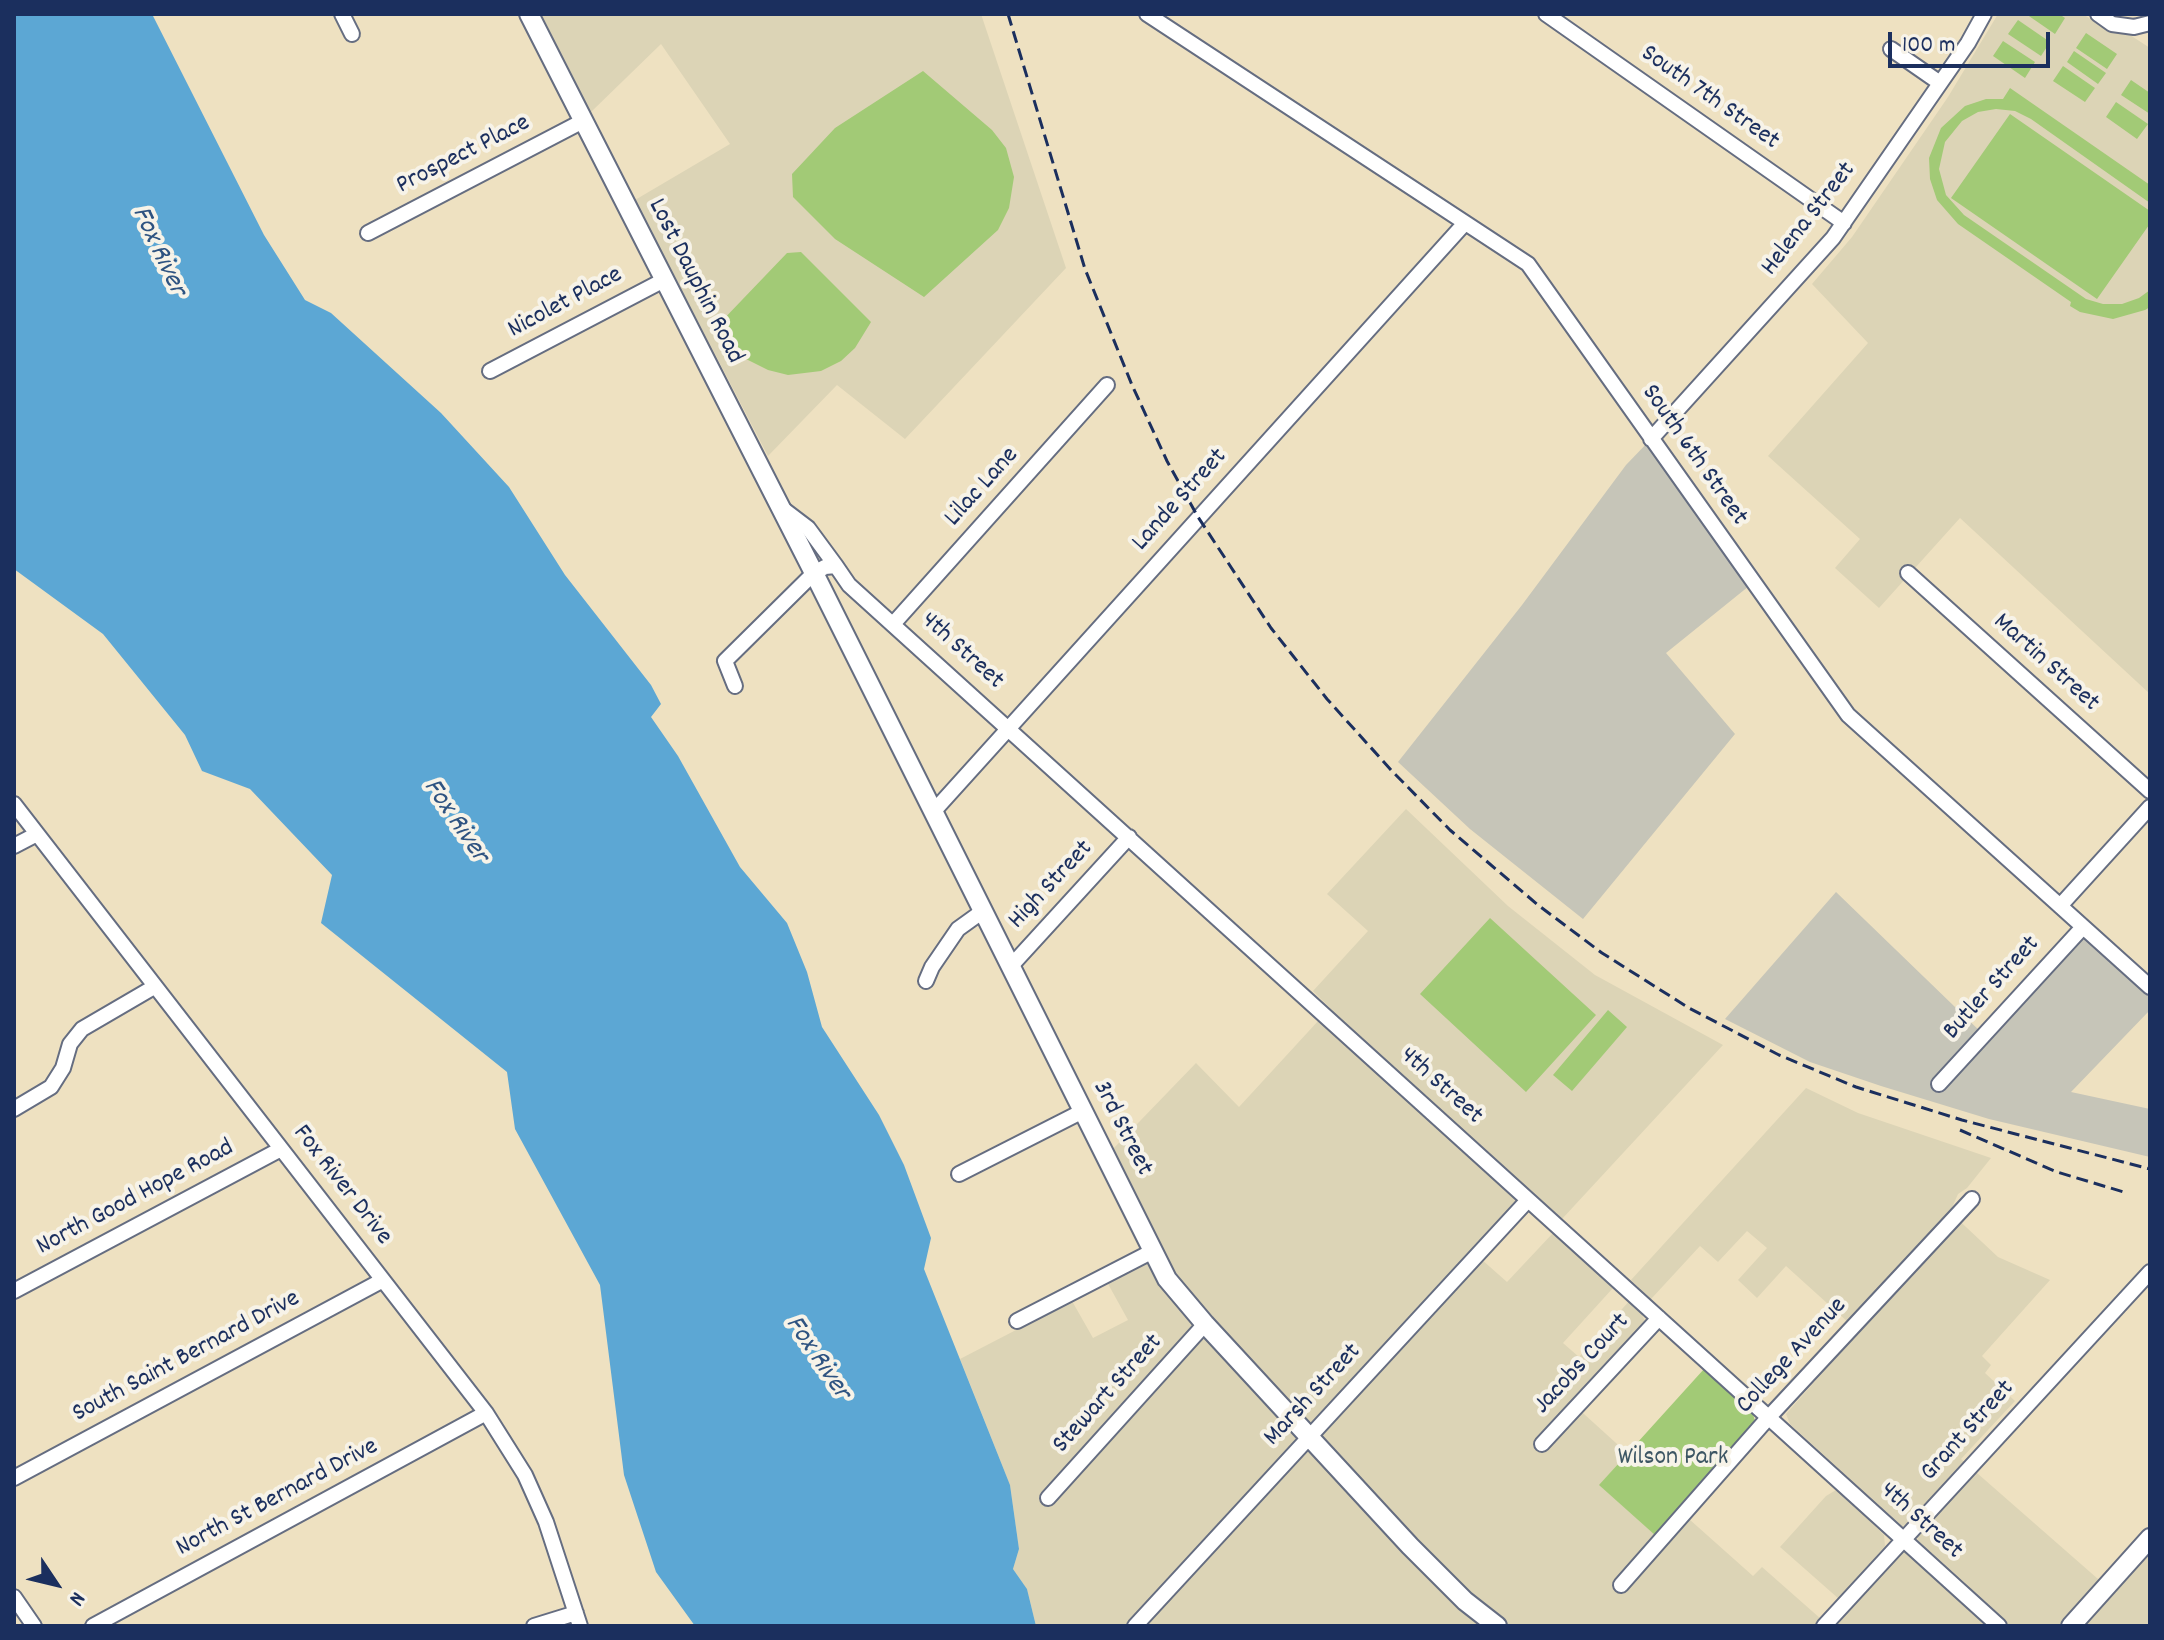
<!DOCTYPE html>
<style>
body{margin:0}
#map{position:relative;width:2164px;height:1640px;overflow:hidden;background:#eee1c1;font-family:Dekko,sans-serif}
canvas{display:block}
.frame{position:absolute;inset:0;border:16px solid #1b2f5e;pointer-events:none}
.north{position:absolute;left:16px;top:1544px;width:80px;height:80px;-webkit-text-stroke:6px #f7f3e8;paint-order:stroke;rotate:125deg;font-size:22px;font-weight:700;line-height:32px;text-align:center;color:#1b2f5e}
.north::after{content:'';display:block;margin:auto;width:28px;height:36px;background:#1b2f5e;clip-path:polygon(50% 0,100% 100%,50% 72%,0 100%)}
.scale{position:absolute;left:1888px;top:32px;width:162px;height:36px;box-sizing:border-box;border:4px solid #1b2f5e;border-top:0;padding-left:10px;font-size:24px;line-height:28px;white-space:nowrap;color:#1b2f5e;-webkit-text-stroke:6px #f7f3e8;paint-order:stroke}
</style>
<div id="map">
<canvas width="2164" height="1640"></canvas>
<div class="frame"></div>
<div class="north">N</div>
<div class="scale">100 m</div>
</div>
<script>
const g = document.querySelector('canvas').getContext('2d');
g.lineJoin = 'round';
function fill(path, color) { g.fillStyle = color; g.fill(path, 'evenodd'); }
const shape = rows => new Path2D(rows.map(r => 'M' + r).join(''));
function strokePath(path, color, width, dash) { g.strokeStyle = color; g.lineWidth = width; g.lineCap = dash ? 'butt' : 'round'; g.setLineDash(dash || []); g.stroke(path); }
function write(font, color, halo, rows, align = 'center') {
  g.font = font + ' Dekko,sans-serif'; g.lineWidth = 8; g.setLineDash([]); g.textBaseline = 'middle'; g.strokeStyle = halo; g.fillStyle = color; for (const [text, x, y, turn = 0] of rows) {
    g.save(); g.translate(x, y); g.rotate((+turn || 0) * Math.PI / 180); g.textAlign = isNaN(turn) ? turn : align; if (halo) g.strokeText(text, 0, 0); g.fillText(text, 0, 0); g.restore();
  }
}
fill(shape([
 [541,14,981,14,1066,268,905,439,837,385,768,456,635,200,730,144,661,44,591,112],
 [1998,14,2083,14,2109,32,2130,35,2150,48,2150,694,1960,518,1879,608,1835,568,1860,539,1768,456,1868,343,1812,284,1852,237,1948,97],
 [1406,809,1508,906,1595,975,1723,1045,1562,1219,1528,1188,1472,1251,1507,1282,1553,1233,1613,1288,1563,1343,1579,1357,1640,1289,1631,1280,1806,1088,1858,1113,1991,1158,1967,1188,1958,1194,1950,1212,1998,1257,2050,1280,1982,1356,1991,1365,1985,1373,2015,1401,1961,1459,2106,1586,2150,1538,2150,1626,1837,1626,1904,1539,1971,1588,1931,1552,1918,1544,1917,1536,1933,1523,1916,1508,1906,1524,1901,1527,1894,1523,1883,1509,1871,1522,1884,1535,1885,1546,1839,1599,1780,1547,1826,1496,1836,1490,1848,1477,1790,1424,1786,1414,1859,1332,1786,1266,1757,1298,1738,1280,1767,1248,1747,1231,1718,1262,1700,1246,1640,1311,1646,1323,1573,1404,1627,1453,1600,1485,1665,1544,1689,1519,1753,1576,1762,1567,1821,1619,1814,1626,1036,1626,1027,1589,1013,1569,1019,1549,1010,1485,960,1359,1072,1301,1093,1338,1128,1320,1107,1282,1162,1252,1112,1150,1196,1063,1239,1107,1330,1008,1313,991,1368,931,1327,894]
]), '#dcd4b6');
fill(shape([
 [1651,439,1754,582,1666,653,1735,734,1583,919,1470,829,1398,762,1522,605,1626,465],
 [1836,892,1984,1035,2083,927,2150,987,2150,1010,2071,1092,2150,1109,2150,1157,1989,1119,1881,1086,1810,1062,1725,1019]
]), '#c6c5b8');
fill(shape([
 [2026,14,2059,14,2065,18,2055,34],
 [2018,20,2050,42,2041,56,2008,34],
 [2086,33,2117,54,2107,69,2076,48],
 [2003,41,2035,62,2025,78,1993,56],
 [2074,51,2106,73,2098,84,2067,62],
 [2063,66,2095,88,2085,102,2053,81],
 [923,71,992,130,1006,148,1014,177,1009,208,998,230,924,297,835,239,793,197,792,174,835,128],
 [2131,80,2150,93,2150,114,2121,95],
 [2010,88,2150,185,2150,203,2031,119,2015,111,1996,109,1978,112,1962,121,1945,142,1939,169,1946,195,1964,215,2086,299,2103,304,2122,304,2139,298,2150,290,2150,307,2145,310,2113,319,2080,312,2070,306,2071,302,1958,224,1937,200,1930,179,1929,158,1941,128,1965,106,1986,99,2003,99],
 [2116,102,2148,124,2137,139,2106,117],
 [2010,114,2150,211,2149,225,2097,299,1951,198],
 [801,252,871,322,855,348,841,361,821,371,788,375,768,370,742,357,727,340,719,324,787,253],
 [1490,918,1596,1015,1526,1092,1420,994],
 [1608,1010,1627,1027,1572,1091,1553,1075],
 [1704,1369,1753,1414,1755,1421,1656,1536,1599,1485]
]), '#a2ca76');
fill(shape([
 [14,14,152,14,264,235,305,300,331,313,441,413,509,487,565,575,651,685,661,704,651,717,678,756,740,867,787,923,807,972,822,1027,879,1115,904,1165,931,1238,924,1269,1010,1485,1019,1549,1013,1569,1027,1589,1036,1626,695,1626,656,1572,624,1475,600,1285,515,1129,507,1072,321,923,332,875,250,789,202,771,185,735,103,634,14,569]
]), '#5ca7d4');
const minor = shape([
 [342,14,352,34],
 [1147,14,1528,264,1848,715,2150,987],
 [1546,14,1844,223],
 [2098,14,2112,24,2134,27,2150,23],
 [1891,49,1940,83],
 [368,233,583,121],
 [490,371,664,280],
 [1651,439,1833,238,1968,43,1984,14],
 [783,509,808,528,836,566],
 [1908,573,2150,791],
 [894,623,1107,385],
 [735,686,725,661,814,573,825,567,836,566,849,585,1999,1626],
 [14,804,486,1413,525,1475,546,1522,580,1626],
 [934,811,1465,223],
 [14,846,37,834],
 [2060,906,2150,807],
 [1011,966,1129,837],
 [926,981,932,967,958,929,983,911],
 [1939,1084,2083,927],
 [14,1109,51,1087,63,1068,70,1044,82,1029,154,987],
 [959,1174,1083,1111],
 [14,1291,281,1149],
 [1017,1321,1153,1251],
 [1542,1444,1659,1318],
 [14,1478,383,1280],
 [1048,1498,1205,1324],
 [1621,1585,1768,1418,1972,1199],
 [14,1597,34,1626],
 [93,1626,486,1413],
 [534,1626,576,1613],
 [1135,1626,1528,1200],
 [1824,1626,2150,1272]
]);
const major = shape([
 [529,14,814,573,1167,1279,1205,1324,1410,1546,1465,1601,1497,1626],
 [2071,1626,2150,1538]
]);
strokePath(minor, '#656d81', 18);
strokePath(major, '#656d81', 22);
strokePath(minor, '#fff', 14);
strokePath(major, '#fff', 18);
strokePath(shape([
 [1008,14,1085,269,1132,385,1167,461,1198,517,1271,628,1327,699,1392,771,1450,830,1538,905,1602,953,1689,1008,1779,1055,1856,1087,1962,1120,2150,1169],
 [1960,1130,2057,1172,2127,1193]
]), '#1b2f5e', 3, [12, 6]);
write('26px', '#1b2f5e', '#f7f3e8', [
 ["South 7th Street",1709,99,35],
 ["Prospect Place",464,156,-27],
 ["Helena Street",1810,220,-52],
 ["Lost Dauphin Road",694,282,63],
 ["Nicolet Place",566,304,-28],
 ["South 6th Street",1693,456,55],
 ["Lilac Lane",983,488,-48],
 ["Lande Street",1181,501,-48],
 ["4th Street",961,652,42],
 ["Martin Street",2045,664,42],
 ["High Street",1052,886,-47],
 ["Butler Street",1993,989,-48],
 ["4th Street",1440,1087,42],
 ["3rd Street",1121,1129,63],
 ["Fox River Drive",341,1186,52],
 ["North Good Hope Road",136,1199,-28],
 ["College Avenue",1793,1357,-47],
 ["South Saint Bernard Drive",187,1358,-28],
 ["Jacobs Court",1583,1365,-47],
 ["Stewart Street",1109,1395,-48],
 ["Marsh Street",1314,1396,-47],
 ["Grant Street",1969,1432,-48],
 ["North St Bernard Drive",278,1499,-28],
 ["4th Street",1920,1522,42]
]);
write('26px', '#3d5664', '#f7f3e8', [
 ["Wilson Park",1673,1459]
]);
write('italic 28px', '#2e5381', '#f7f3e8', [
 ["Fox River",157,252,65],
 ["Fox River",454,822,56],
 ["Fox River",816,1359,56]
]);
</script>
